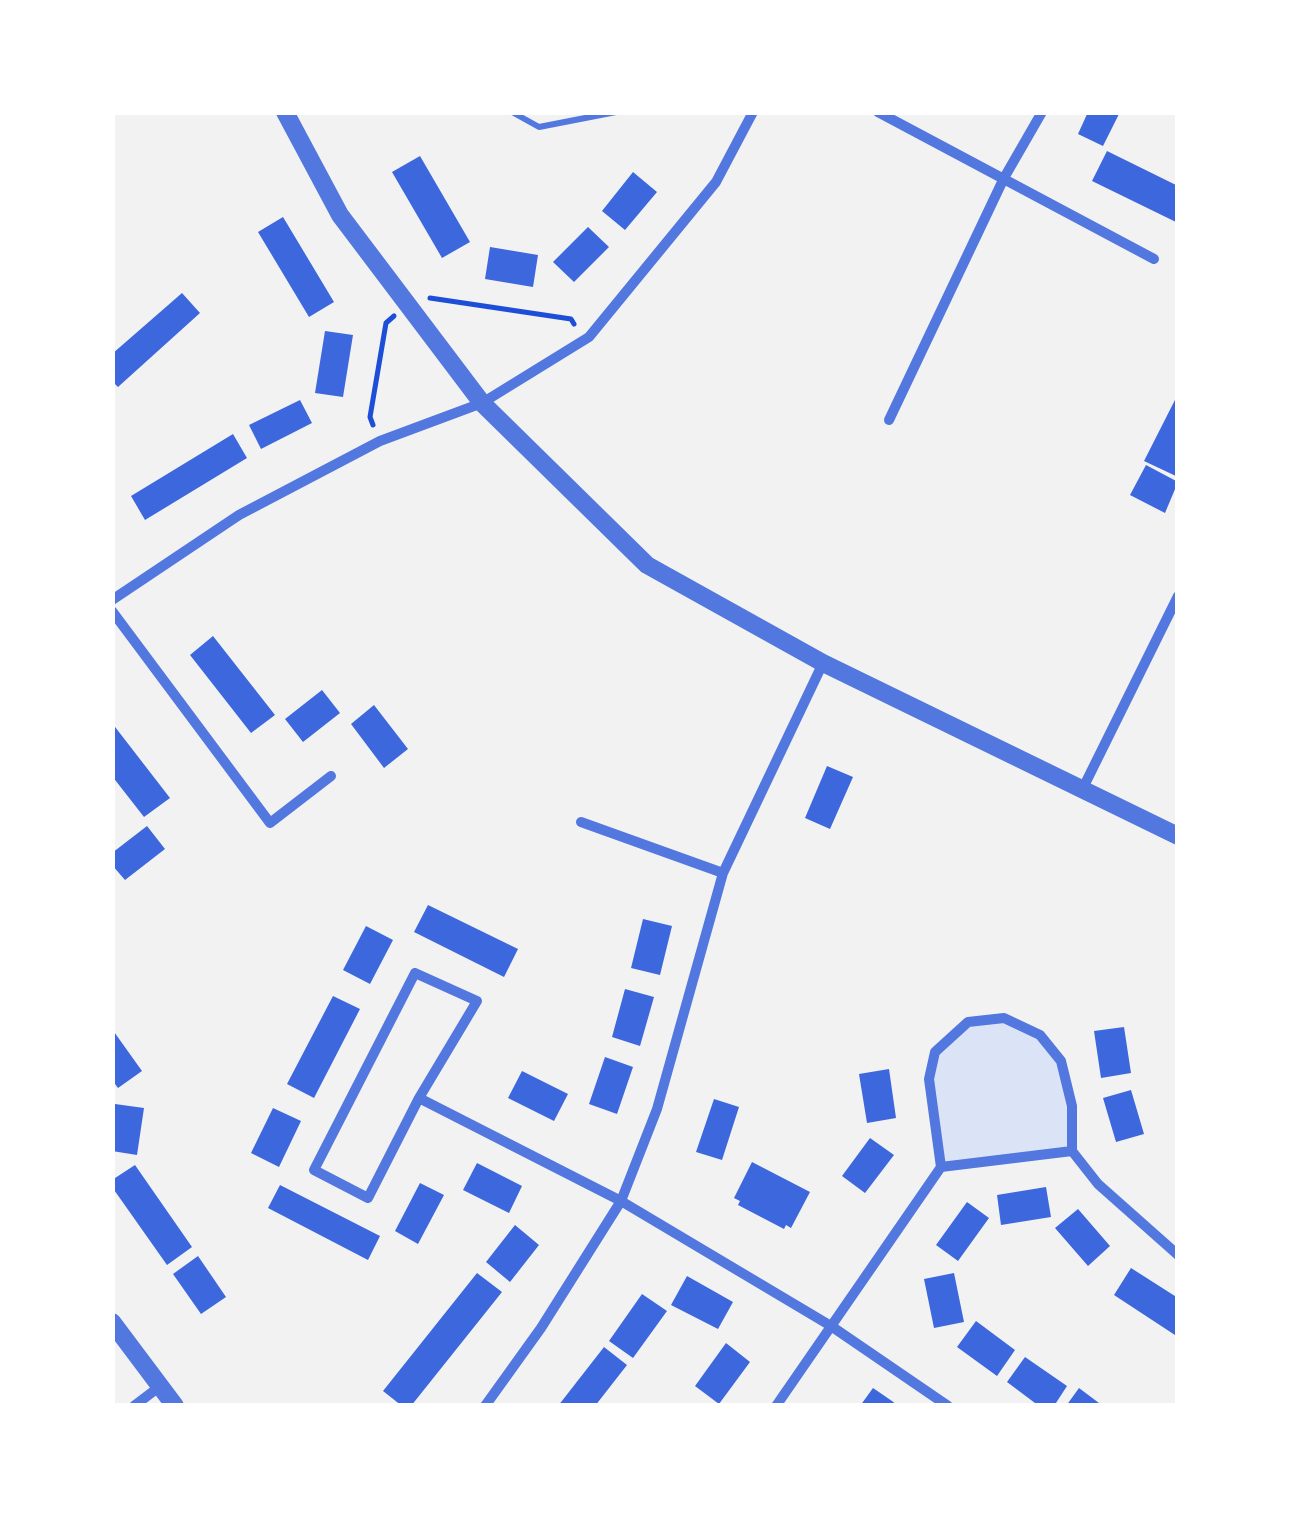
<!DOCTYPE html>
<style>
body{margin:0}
#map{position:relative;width:1290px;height:1518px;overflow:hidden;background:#f2f2f2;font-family:"Noto Serif",serif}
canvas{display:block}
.frame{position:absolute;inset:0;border:115px solid #fff;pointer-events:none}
</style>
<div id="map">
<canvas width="1290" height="1518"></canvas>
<div class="frame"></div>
</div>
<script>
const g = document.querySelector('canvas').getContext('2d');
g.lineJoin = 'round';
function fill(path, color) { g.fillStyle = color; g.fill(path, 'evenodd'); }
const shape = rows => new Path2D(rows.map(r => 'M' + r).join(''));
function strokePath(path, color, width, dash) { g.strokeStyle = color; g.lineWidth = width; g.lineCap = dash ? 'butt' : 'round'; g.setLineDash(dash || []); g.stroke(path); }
fill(shape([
 [1004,1018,1040,1035,1061,1061,1072,1106,1072,1151,941,1167,929,1080,935,1052,968,1022]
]), '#dbe4f7');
fill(shape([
 [1088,112,1120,112,1103,146,1078,134],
 [1107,151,1178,186,1178,223,1092,181],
 [420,156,470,242,442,258,392,172],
 [633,172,657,192,625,230,602,211],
 [283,217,334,302,309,317,258,232],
 [588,227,609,247,574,282,553,262],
 [490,247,538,255,533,287,485,279],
 [182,293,200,313,118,387,112,381,112,354],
 [325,331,353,335,343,397,315,393],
 [1178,394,1178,477,1144,461],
 [300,400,312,423,261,449,249,425],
 [233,434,247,458,145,520,131,496],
 [1146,465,1178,482,1165,513,1130,495],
 [213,636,275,715,251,733,190,655],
 [322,690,340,713,303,742,285,719],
 [374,705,408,749,384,768,351,724],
 [112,723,170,798,144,817,112,776],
 [827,766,853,777,830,829,805,818],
 [147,826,165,849,125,880,112,865,112,853],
 [428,905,518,949,504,977,414,932],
 [643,919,672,926,660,975,631,968],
 [366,926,393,940,370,984,343,970],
 [625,989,654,997,640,1046,612,1037],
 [333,996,360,1009,314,1098,287,1084],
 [1124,1027,1131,1073,1101,1078,1094,1031],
 [112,1029,142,1071,118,1088,112,1080],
 [605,1057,633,1067,617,1114,589,1104],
 [889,1069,896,1118,867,1123,859,1074],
 [522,1071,568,1094,554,1121,508,1098],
 [1131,1090,1144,1134,1116,1142,1103,1098],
 [714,1099,739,1107,722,1160,696,1152],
 [115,1104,144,1108,137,1155,112,1151],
 [273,1108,301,1121,279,1167,251,1153],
 [870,1138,894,1155,865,1193,842,1176],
 [752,1162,810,1192,791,1228,786,1225,784,1229,738,1205,740,1201,734,1198],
 [477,1163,522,1186,509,1213,463,1190],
 [135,1165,192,1247,167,1265,112,1187,112,1180],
 [420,1183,444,1195,418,1244,395,1231],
 [280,1185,380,1236,368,1260,268,1208],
 [1046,1187,1051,1217,1001,1225,997,1195],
 [967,1202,989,1218,958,1261,936,1245],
 [1078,1209,1110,1246,1088,1266,1055,1228],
 [515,1225,539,1245,510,1282,486,1262],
 [198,1256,226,1297,201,1314,173,1274],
 [1131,1268,1178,1298,1178,1337,1114,1295],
 [477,1273,502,1292,411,1406,402,1406,383,1391],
 [954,1273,964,1322,934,1328,924,1279],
 [687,1276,733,1302,718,1329,671,1305],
 [642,1294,667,1311,633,1358,609,1341],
 [976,1321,1015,1350,997,1376,957,1347],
 [726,1343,750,1362,719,1404,695,1386],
 [604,1347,627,1365,595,1406,558,1406],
 [1025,1357,1067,1386,1054,1406,1039,1406,1007,1382],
 [873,1388,892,1401,898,1406,860,1406],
 [1079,1388,1103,1406,1066,1406]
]), '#3d67dc');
strokePath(shape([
 [430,298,571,319,574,324],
 [373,425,370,417,386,323,394,316]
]), '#1d4ed8', 5);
strokePath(shape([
 [512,112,539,127,616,112]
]), '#5277de', 6);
strokePath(shape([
 [878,112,1154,259],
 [889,420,1004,178,1042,112],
 [112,600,239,515,380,441,482,403,589,337,716,182,753,112],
 [112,611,270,823,331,776],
 [1082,790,1178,596],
 [581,822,723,873],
 [415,973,477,1001,419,1098,368,1198,314,1170,415,973],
 [419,1098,621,1201,831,1326,948,1406],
 [941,1167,1072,1151],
 [134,1406,159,1387],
 [485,1406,541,1328,621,1201,657,1109,723,873,823,663],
 [776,1406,941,1167,929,1079,935,1052,968,1022,1004,1018,1040,1035,1061,1061,1072,1106,1072,1151,1098,1184,1178,1255]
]), '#5277de', 10);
strokePath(shape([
 [285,112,340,215,482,403,647,565,823,663,1178,836],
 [112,1322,175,1406]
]), '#5277de', 18);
</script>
